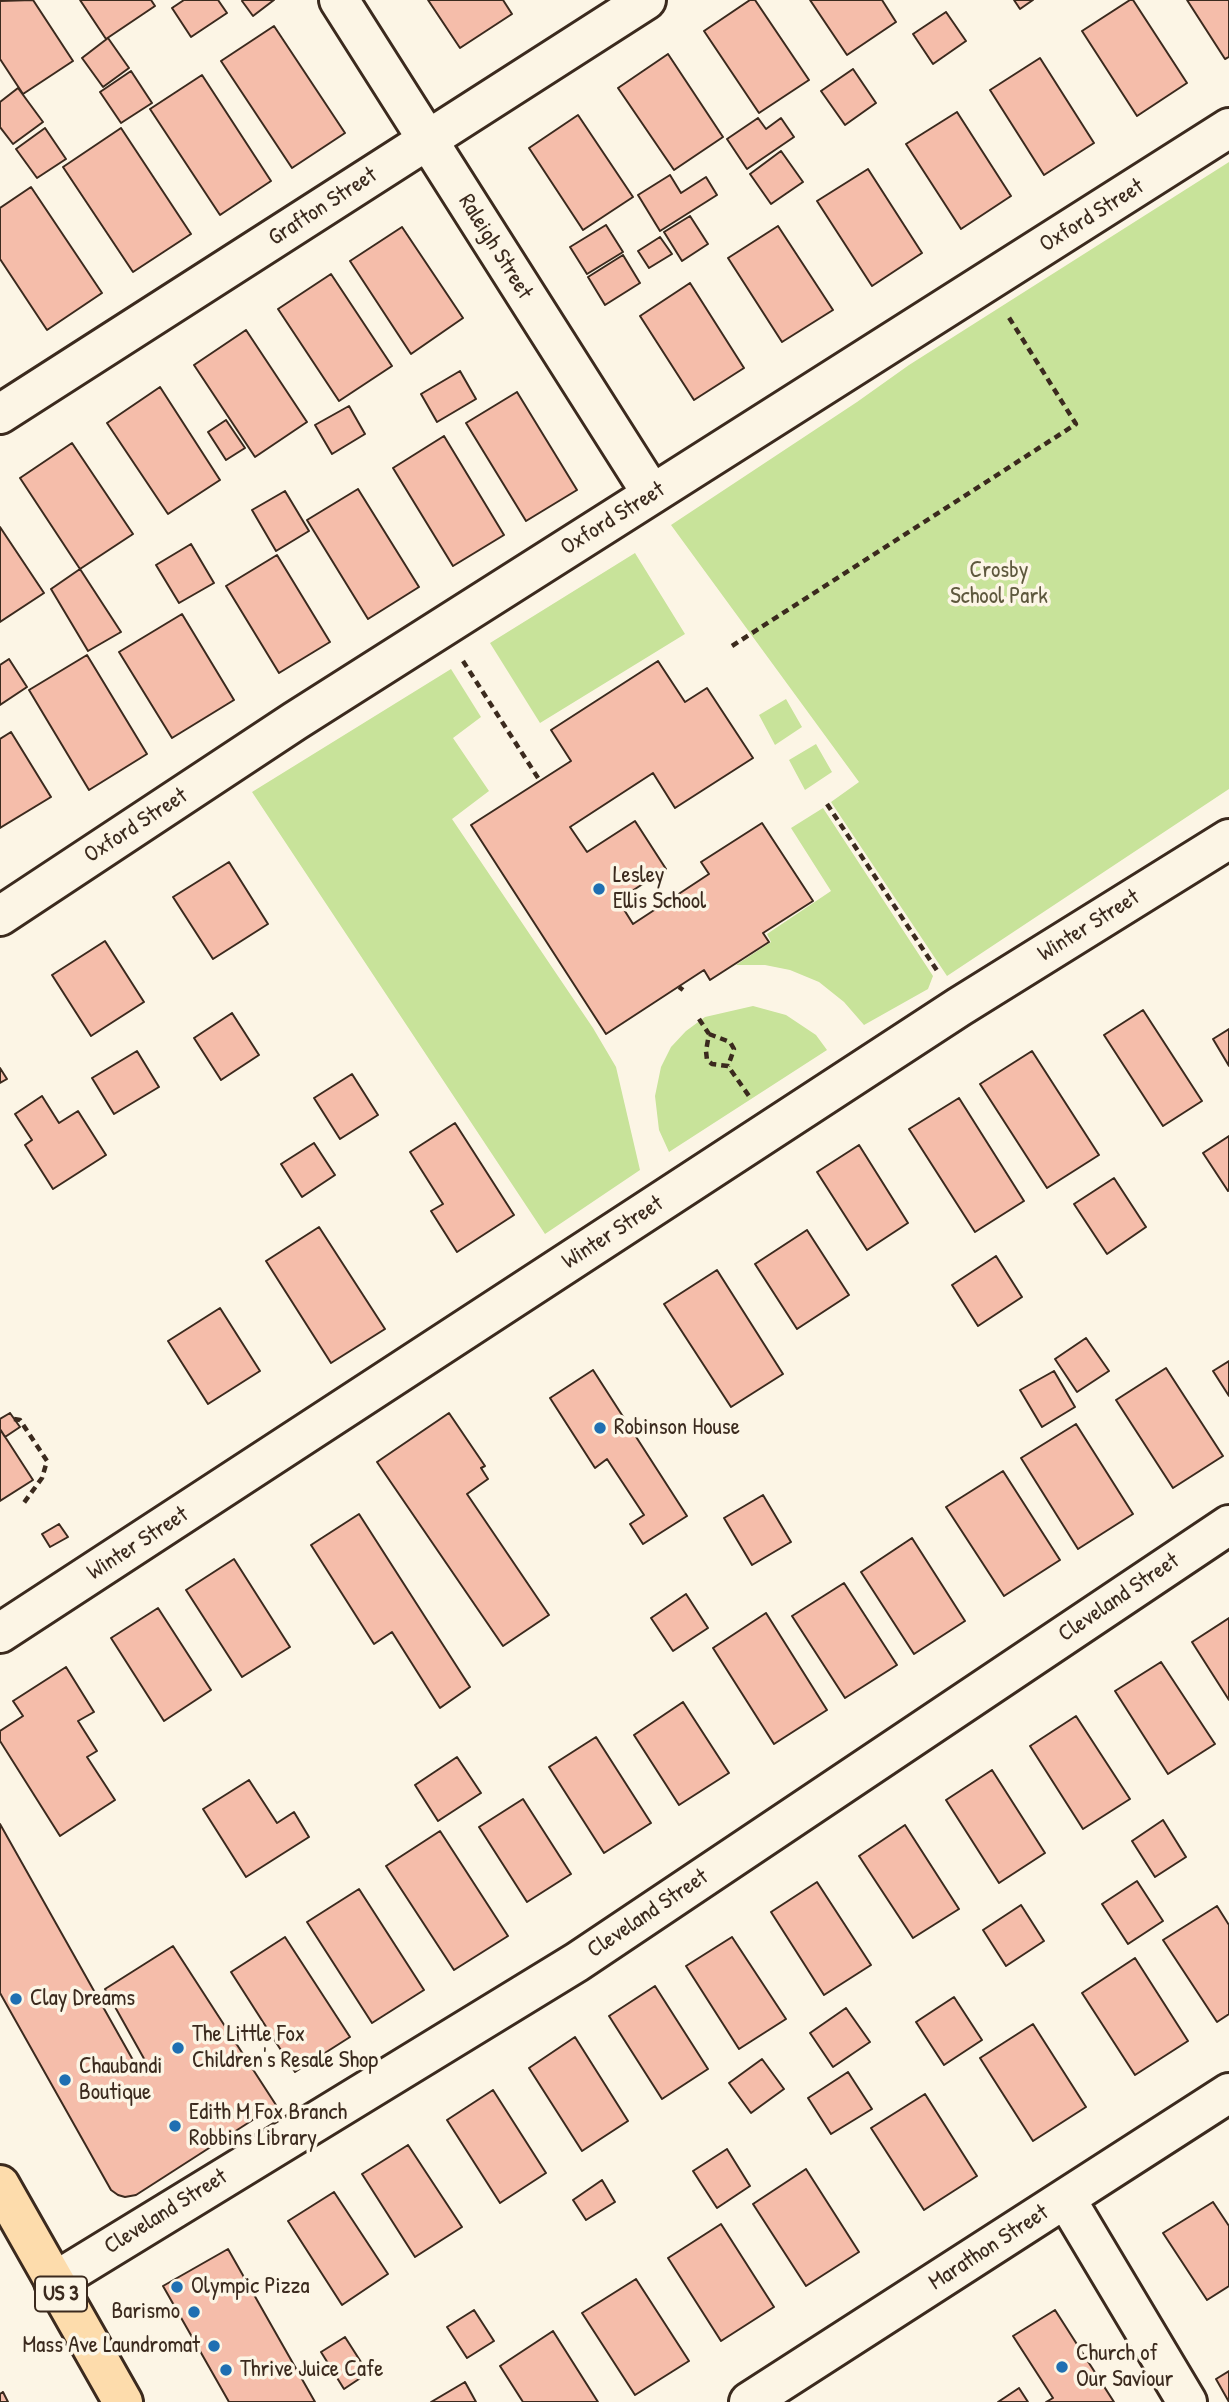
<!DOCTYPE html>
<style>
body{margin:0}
canvas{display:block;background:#fcf5e5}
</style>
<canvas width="1229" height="2402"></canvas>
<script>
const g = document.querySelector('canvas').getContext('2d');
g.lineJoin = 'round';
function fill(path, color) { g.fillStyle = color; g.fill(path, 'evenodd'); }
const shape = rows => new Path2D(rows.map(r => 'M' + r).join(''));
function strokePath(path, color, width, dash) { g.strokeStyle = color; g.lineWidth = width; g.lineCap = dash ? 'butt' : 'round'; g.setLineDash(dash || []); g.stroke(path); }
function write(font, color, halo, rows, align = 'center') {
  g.font = font + ' "Patrick Hand",sans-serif'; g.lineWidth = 7; g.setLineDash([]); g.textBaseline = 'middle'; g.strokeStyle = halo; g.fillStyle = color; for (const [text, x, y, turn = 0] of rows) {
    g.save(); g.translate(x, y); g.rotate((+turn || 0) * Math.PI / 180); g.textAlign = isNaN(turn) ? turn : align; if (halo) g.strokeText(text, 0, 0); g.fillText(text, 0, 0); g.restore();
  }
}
fill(shape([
 [1229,162,1229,789,947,976,831,802,859,782,671,525,857,402,909,365],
 [635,553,685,634,540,723,490,643],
 [451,669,481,717,453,738,489,791,452,819,593,1028,616,1067,640,1170,545,1234,252,792],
 [786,699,802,727,775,745,759,715],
 [816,744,832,772,805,790,789,760],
 [823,808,933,976,928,989,864,1025,844,1002,819,982,790,970,765,965,736,965,771,942,767,934,831,891,791,828],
 [753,1006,786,1015,816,1035,827,1050,669,1152,659,1130,655,1096,661,1067,671,1047,686,1031,705,1017]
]), '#c8e39a');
const building = shape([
 [33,0,73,61,23,94,0,59,0,1,33,0],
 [80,0,151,0,155,6,106,39,80,0],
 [184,0,218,0,227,13,191,37,172,8,184,0],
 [243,0,274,0,253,16,242,1,243,0],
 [428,0,503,0,512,14,460,48,428,0],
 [750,0,755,0,809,80,759,113,704,31,750,0],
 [810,0,882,0,896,22,847,55,810,0],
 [1014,0,1033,0,1020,9,1014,0],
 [1130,0,1133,0,1187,83,1137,116,1082,31,1130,0],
 [1187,0,1229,0,1229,57,1225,59,1187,0],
 [946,12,966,41,933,64,913,34,946,12],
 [274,26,345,133,292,168,221,61,274,26],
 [108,38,129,68,103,87,82,58,108,38],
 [668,54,723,137,674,170,618,88,668,54],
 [1040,58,1094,143,1044,175,990,90,1040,58],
 [853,69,876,103,845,125,821,91,853,69],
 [131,71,152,103,121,123,100,92,131,71],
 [202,75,271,181,220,215,150,109,202,75],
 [18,88,43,122,13,144,0,127,0,102,18,88],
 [957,112,1011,196,961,229,906,144,957,112],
 [578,115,633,197,583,230,529,148,578,115],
 [758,118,766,129,781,118,794,137,747,169,727,139,758,118],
 [45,128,66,159,37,178,16,149,45,128],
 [121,128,191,234,133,272,63,167,121,128],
 [781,151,803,182,771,204,750,174,781,151],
 [868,169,922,253,872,286,817,201,868,169],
 [670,175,681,193,706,177,717,195,660,231,638,195,670,175],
 [31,187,102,293,47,330,0,259,0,208,31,187],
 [690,216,708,244,682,261,664,232,690,216],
 [606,225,623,252,587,274,570,247,606,225],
 [778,226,833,310,782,342,728,258,778,226],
 [402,227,463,318,411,354,350,261,402,227],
 [660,237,672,254,649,268,638,251,660,237],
 [623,255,640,283,605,305,588,277,623,255],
 [331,274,392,366,339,401,278,309,331,274],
 [690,283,744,368,694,400,640,316,690,283],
 [246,330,307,422,255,457,194,365,246,330],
 [460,371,476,399,437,422,421,394,460,371],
 [160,387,220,480,168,514,107,423,160,387],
 [517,392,577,490,526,521,466,423,517,392],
 [349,406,365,434,332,454,315,425,349,406],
 [226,420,245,448,226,460,208,432,226,420],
 [444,436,504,535,453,566,393,468,444,436],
 [72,443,133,534,80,569,20,478,72,443],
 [358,489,419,587,368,619,307,520,358,489],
 [285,491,309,531,276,551,252,510,285,491],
 [0,527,44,593,0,622,0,527],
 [191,544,214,583,179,603,156,565,191,544],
 [277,555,330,642,279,673,226,586,277,555],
 [80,569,121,632,88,651,51,589,80,569],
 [182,614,234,700,172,738,119,652,182,614],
 [87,655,147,754,89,790,29,690,87,655],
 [9,659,27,687,0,705,0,665,9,659],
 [658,661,685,702,707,688,753,758,675,808,653,773,570,827,587,852,635,821,666,869,618,900,633,924,709,874,701,862,762,823,813,901,763,933,769,942,710,980,704,970,606,1034,471,825,571,761,551,730,658,661],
 [11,732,51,797,0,828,0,739,11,732],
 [229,862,268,924,213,959,173,897,229,862],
 [105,941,144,1002,91,1036,52,975,105,941],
 [1143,1010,1202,1101,1163,1126,1104,1035,1143,1010],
 [232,1013,259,1055,221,1080,194,1038,232,1013],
 [1229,1029,1229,1066,1213,1039,1229,1029],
 [137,1051,159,1087,114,1114,92,1078,137,1051],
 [1032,1051,1099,1155,1047,1188,980,1084,1032,1051],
 [0,1068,7,1079,0,1083,0,1068],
 [352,1074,378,1115,340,1139,314,1098,352,1074],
 [42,1096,59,1123,78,1111,106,1155,53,1189,25,1145,32,1140,15,1114,42,1096],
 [959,1098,1024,1201,975,1232,909,1129,959,1098],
 [455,1123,514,1215,457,1252,431,1211,443,1204,410,1152,455,1123],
 [1229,1136,1229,1190,1228,1191,1203,1153,1229,1136],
 [314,1143,335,1175,302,1197,281,1164,314,1143],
 [859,1145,908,1223,867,1250,817,1172,859,1145],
 [1114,1178,1146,1227,1107,1254,1074,1204,1114,1178],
 [319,1227,385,1329,331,1363,266,1261,319,1227],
 [807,1230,849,1295,797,1329,755,1264,807,1230],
 [996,1256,1022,1297,978,1326,952,1285,996,1256],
 [717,1270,783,1374,731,1407,664,1304,717,1270],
 [220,1308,260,1371,208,1404,168,1341,220,1308],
 [1086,1338,1109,1371,1077,1392,1055,1359,1086,1338],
 [1229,1361,1229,1396,1213,1371,1229,1361],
 [1166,1368,1223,1456,1173,1488,1116,1400,1166,1368],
 [593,1370,687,1516,643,1544,630,1524,644,1515,607,1459,595,1468,550,1398,593,1370],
 [1054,1371,1075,1407,1042,1427,1020,1390,1054,1371],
 [10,1413,20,1427,5,1437,0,1429,0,1419,10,1413],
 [449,1413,485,1466,481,1468,488,1479,467,1494,549,1615,503,1646,377,1462,449,1413],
 [1076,1424,1133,1514,1078,1549,1021,1458,1076,1424],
 [0,1429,33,1480,0,1501,0,1429],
 [1003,1471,1060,1560,1004,1596,946,1507,1003,1471],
 [763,1495,791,1542,752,1565,724,1518,763,1495],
 [359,1514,470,1687,440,1708,392,1632,374,1644,311,1545,359,1514],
 [59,1524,68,1537,50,1547,42,1534,59,1524],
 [912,1538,965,1621,914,1654,861,1572,912,1538],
 [234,1559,290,1647,242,1677,186,1590,234,1559],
 [844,1583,897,1665,845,1698,792,1616,844,1583],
 [686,1594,708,1628,673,1651,651,1618,686,1594],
 [158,1608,211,1690,164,1721,111,1638,158,1608],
 [766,1613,827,1710,774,1744,713,1648,766,1613],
 [1229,1618,1229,1700,1192,1642,1229,1618],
 [1161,1662,1215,1744,1168,1774,1115,1691,1161,1662],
 [66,1667,94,1712,78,1721,97,1751,87,1757,115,1800,60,1836,0,1741,0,1731,23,1716,13,1701,66,1667],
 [683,1702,729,1773,679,1805,634,1735,683,1702],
 [1076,1716,1130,1799,1083,1829,1030,1746,1076,1716],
 [596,1737,651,1823,604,1853,549,1767,596,1737],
 [457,1757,481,1793,438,1821,415,1785,457,1757],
 [992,1770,1045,1853,999,1883,946,1800,992,1770],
 [249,1780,277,1823,294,1812,309,1837,246,1877,203,1809,249,1780],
 [523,1799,571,1874,527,1902,479,1827,523,1799],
 [1163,1820,1186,1857,1155,1877,1132,1841,1163,1820],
 [0,1824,138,2069,147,2064,105,1989,173,1946,276,2105,136,2195,125,2197,118,2195,111,2190,0,1993,0,1824],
 [905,1825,959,1909,913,1938,859,1856,905,1825],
 [440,1831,508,1936,454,1970,386,1866,440,1831],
 [1137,1881,1163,1921,1128,1944,1102,1904,1137,1881],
 [817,1882,871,1965,824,1995,771,1912,817,1882],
 [359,1889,424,1990,372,2023,307,1922,359,1889],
 [1021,1905,1044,1941,1006,1966,983,1930,1021,1905],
 [1217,1906,1229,1925,1229,2014,1217,2022,1163,1940,1217,1906],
 [285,1937,350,2037,295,2072,231,1972,285,1937],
 [732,1937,786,2019,739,2049,686,1966,732,1937],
 [1135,1958,1188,2041,1135,2075,1082,1993,1135,1958],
 [655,1986,708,2069,662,2099,609,2016,655,1986],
 [954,1997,982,2040,944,2065,916,2022,954,1997],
 [846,2008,870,2042,833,2067,810,2033,846,2008],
 [1033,2024,1086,2107,1033,2141,980,2058,1033,2024],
 [575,2037,628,2121,582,2151,529,2068,575,2037],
 [762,2059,784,2089,751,2113,729,2083,762,2059],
 [848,2072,872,2109,831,2134,808,2098,848,2072],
 [493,2090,546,2173,500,2203,447,2120,493,2090],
 [925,2094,977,2176,924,2210,871,2128,925,2094],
 [408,2145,462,2227,415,2257,362,2174,408,2145],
 [727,2149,750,2186,717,2208,693,2171,727,2149],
 [806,2169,859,2252,806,2286,753,2204,806,2169],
 [602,2180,615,2202,586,2220,573,2200,602,2180],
 [334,2192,388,2274,342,2305,288,2221,334,2192],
 [1213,2202,1229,2226,1229,2286,1207,2300,1163,2233,1213,2202],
 [721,2224,774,2307,721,2341,668,2258,721,2224],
 [228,2249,315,2402,229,2402,163,2286,228,2249],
 [636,2279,689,2361,635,2395,582,2313,636,2279],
 [474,2310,494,2341,467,2358,447,2327,474,2310],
 [1055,2310,1114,2402,1046,2402,1053,2398,1013,2336,1055,2310],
 [553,2331,598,2402,523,2402,500,2366,553,2331],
 [345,2337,368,2373,344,2389,321,2352,345,2337],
 [1229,2371,1229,2402,1216,2379,1229,2371],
 [465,2382,476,2402,431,2402,465,2382],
 [1019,2388,1028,2402,998,2402,1019,2388],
 [3,2392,8,2402,0,2402,0,2394,3,2392]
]);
fill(building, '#f5bdaa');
strokePath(building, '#3b2a1e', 2);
const minor = shape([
 [339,0,652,494],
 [0,414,646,0],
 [0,916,295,721,1229,128],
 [0,1633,959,1007,1229,839],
 [1066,2199,1187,2402],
 [54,2282,577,1962,1229,1525],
 [749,2402,1229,2093]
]);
const highway = shape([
 [0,2185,123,2402]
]);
strokePath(minor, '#3b2a1e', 44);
strokePath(highway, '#3b2a1e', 44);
strokePath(shape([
 [732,646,1076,424,1008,316],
 [463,661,540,781],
 [827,804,938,972],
 [679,987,683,990],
 [699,1019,709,1034,706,1051,707,1060,712,1064,728,1066,749,1096],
 [709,1034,730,1042,734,1049,728,1066],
 [14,1419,20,1420,47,1461,42,1478,23,1504]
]), '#3b2a1e', 4.5, [7, 5]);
strokePath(minor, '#fcf5e5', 38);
strokePath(highway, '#fddcac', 38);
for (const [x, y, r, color] of [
 [599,889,7,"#1f6fb2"],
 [600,1428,7,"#1f6fb2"],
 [16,1999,7,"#1f6fb2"],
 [178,2048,7,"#1f6fb2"],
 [65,2080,7,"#1f6fb2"],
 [175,2126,7,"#1f6fb2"],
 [177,2287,7,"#1f6fb2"],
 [194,2312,7,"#1f6fb2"],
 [214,2346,7,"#1f6fb2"],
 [1062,2367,7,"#1f6fb2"],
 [226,2370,7,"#1f6fb2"]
]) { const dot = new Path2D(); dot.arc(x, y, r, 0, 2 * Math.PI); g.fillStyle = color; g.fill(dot); strokePath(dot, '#fcf5e5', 2.5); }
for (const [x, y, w] of [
 [61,2294,52]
]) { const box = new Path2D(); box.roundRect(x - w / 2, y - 17.5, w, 35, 5); g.fillStyle = '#fcf5e5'; g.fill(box); strokePath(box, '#3b2a1e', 2); }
write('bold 21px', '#3b2a1e', null, [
 ["US 3",61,2294]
]);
write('23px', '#3b2a1e', '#fcf5e5', [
 ["Grafton Street",323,207,-33],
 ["Oxford Street",1092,216,-32],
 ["Raleigh Street",495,247,58],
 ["Oxford Street",613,519,-32],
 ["Oxford Street",136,826,-33],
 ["Winter Street",1089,926,-32],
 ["Winter Street",613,1233,-33],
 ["Winter Street",138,1544,-33],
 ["Cleveland Street",1119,1598,-34],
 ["Cleveland Street",648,1914,-34],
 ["Cleveland Street",166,2212,-32],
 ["Marathon Street",989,2248,-33]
]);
write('23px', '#5e583d', '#fcf5e5', [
 ["Crosby",999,571],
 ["School Park",999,597]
]);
write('23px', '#3b2a1e', '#fcf5e5', [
 ["Lesley",613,876],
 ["Ellis School",613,902],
 ["Robinson House",614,1428],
 ["Clay Dreams",30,1999],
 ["The Little Fox",192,2035],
 ["Children's Resale Shop",192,2061],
 ["Chaubandi",79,2067],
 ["Boutique",79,2093],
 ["Edith M Fox Branch",189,2113],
 ["Robbins Library",189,2139],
 ["Olympic Pizza",191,2287],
 ["Barismo",180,2312,"right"],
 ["Mass Ave Laundromat",200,2346,"right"],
 ["Church of",1076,2354],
 ["Our Saviour",1076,2380],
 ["Thrive Juice Cafe",240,2370]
], 'left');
</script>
